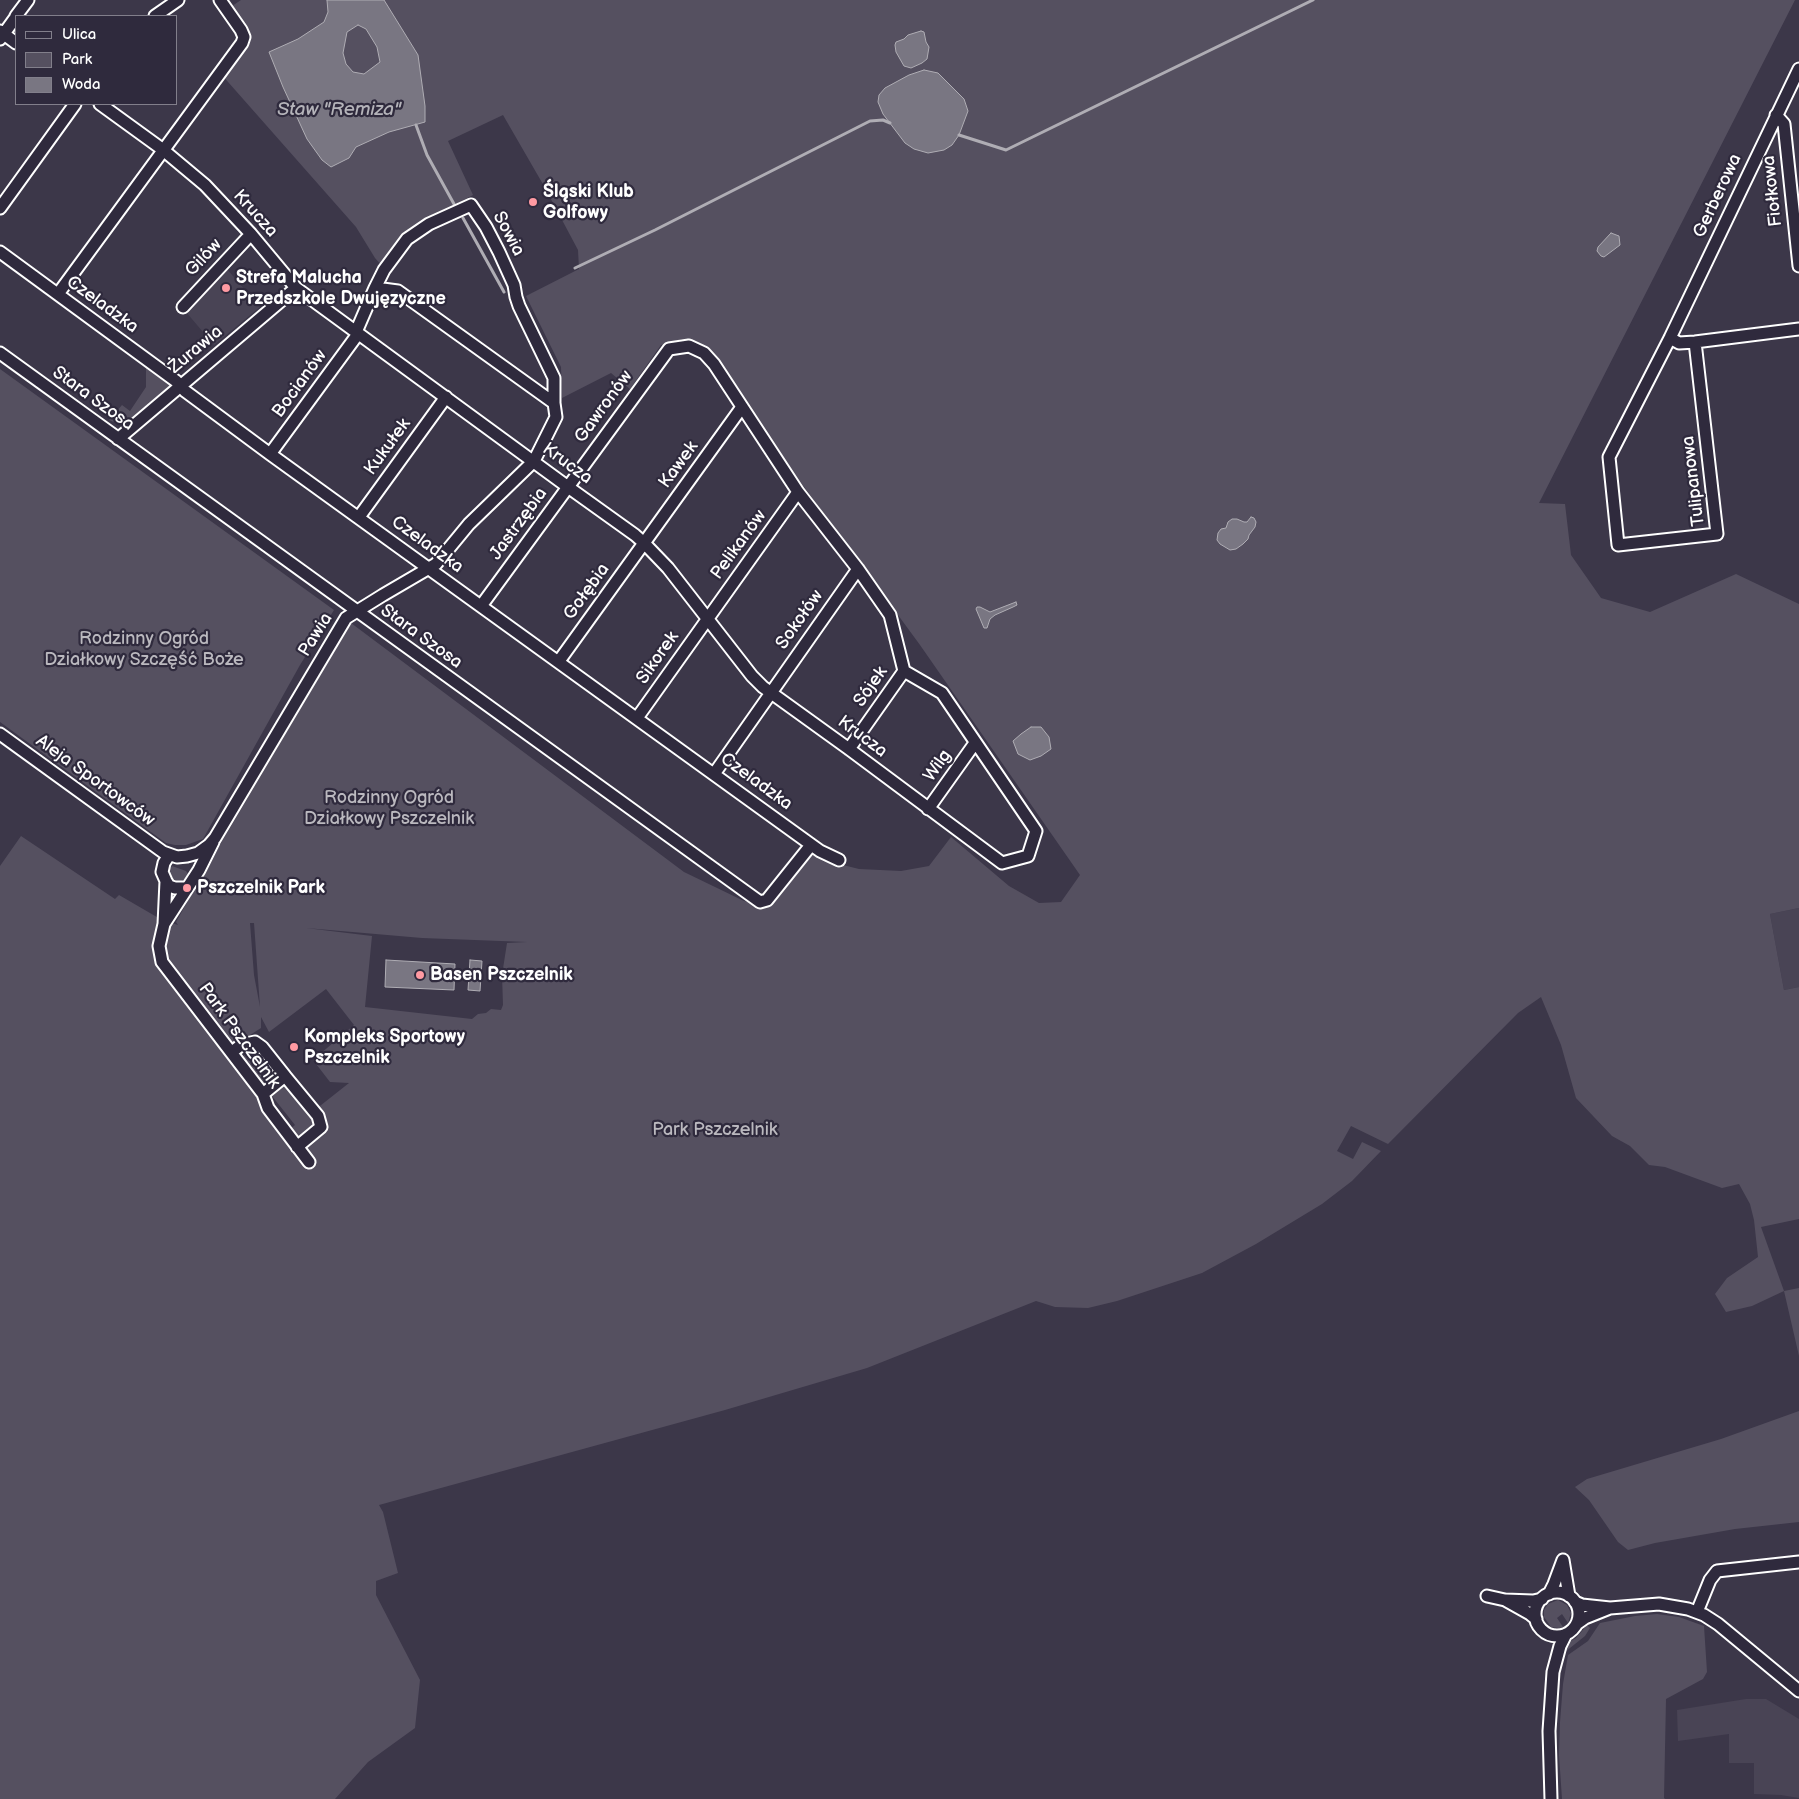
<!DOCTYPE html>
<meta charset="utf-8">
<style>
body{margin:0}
#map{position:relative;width:1799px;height:1799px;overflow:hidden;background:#3c3749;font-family:"Balsamiq Sans",sans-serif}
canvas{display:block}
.legend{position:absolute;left:15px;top:15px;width:162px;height:90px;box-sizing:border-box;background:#2f2a3d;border:1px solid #827f8b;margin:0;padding:6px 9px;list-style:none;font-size:15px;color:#fff}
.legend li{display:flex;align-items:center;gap:10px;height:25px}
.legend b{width:25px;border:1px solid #827f8b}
</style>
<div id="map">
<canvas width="1799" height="1799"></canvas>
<ul class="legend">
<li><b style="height:6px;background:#2f2a3d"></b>Ulica</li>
<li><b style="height:14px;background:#555060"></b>Park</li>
<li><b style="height:14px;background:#797682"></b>Woda</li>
</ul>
</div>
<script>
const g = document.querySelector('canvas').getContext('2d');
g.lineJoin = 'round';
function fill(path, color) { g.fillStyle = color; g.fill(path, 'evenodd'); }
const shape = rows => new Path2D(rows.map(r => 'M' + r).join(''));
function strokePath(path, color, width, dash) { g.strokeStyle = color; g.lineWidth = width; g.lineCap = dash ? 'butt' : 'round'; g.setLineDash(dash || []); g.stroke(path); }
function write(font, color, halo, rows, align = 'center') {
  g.font = font + ' "Balsamiq Sans",sans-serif'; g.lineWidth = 4.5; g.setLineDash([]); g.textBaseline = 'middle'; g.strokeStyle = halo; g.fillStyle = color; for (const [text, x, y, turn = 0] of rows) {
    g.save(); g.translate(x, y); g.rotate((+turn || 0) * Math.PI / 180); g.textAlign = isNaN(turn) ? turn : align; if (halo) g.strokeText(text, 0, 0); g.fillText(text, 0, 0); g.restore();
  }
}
fill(shape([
 [226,268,260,307,214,345,186,312],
 [1799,908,1799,987,1784,990,1770,914],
 [1746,1699,1766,1699,1799,1719,1799,1798,1781,1795,1754,1794,1754,1763,1729,1763,1729,1734,1678,1741,1677,1710]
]), '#494455');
fill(shape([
 [241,0,1795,0,1539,503,1565,504,1571,555,1601,598,1650,612,1736,574,1799,604,1799,908,1770,914,1784,990,1799,987,1799,1219,1761,1227,1784,1291,1799,1288,1799,1356,1784,1291,1752,1306,1726,1312,1715,1294,1727,1278,1758,1257,1754,1220,1750,1204,1739,1184,1722,1188,1665,1167,1649,1165,1630,1146,1612,1136,1576,1098,1561,1045,1541,997,1518,1013,1388,1144,1351,1126,1337,1151,1353,1159,1362,1142,1381,1151,1352,1181,1322,1204,1256,1244,1202,1273,1117,1301,1088,1308,1055,1307,1036,1301,867,1368,725,1410,379,1505,383,1512,398,1573,376,1581,376,1595,420,1680,415,1728,368,1762,335,1799,0,1799,0,866,21,836,115,899,119,895,162,920,178,925,176,922,208,865,351,623,684,872,744,901,768,907,810,852,839,864,859,869,901,871,929,866,951,837,1009,886,1039,903,1061,902,1080,875,920,645,758,424,695,344,682,339,661,345,630,389,611,373,562,398,561,367,526,296,579,269,578,250,544,186,503,115,448,141,473,195,432,217,382,266,375,258,356,227,221,74,248,38,232,6],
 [250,923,254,923,260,1007,254,975],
 [306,928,422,938,527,942,507,943,502,975,503,1005,501,1010,491,1009,486,1013,478,1014,472,1019,365,1007,372,936],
 [326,989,354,1025,313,1060,330,1082,349,1083,311,1113,284,1083,273,1092,272,1096,295,1125,283,1135,225,1051,261,1028,261,1017,269,1032],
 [148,366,171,384,171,388,129,424,123,426,109,420,122,405,130,411,146,387,146,368],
 [0,369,334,610,300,665,203,839,186,845,175,845,166,843,0,722],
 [172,866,186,871,188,874,185,879,180,882,175,881,171,879,169,874,169,870],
 [248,1048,257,1048,279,1074,266,1085,245,1060,244,1055],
 [1799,1411,1799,1522,1735,1529,1655,1543,1628,1550,1618,1542,1589,1500,1575,1487,1587,1479,1721,1439],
 [1558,1600,1567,1605,1571,1613,1568,1623,1562,1614,1557,1618,1563,1627,1559,1628,1551,1627,1544,1617,1544,1610,1548,1604],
 [1657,1614,1679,1617,1704,1626,1707,1672,1703,1679,1666,1699,1664,1798,1665,1799,1562,1799,1559,1755,1560,1722,1563,1684,1568,1655,1588,1641,1600,1623,1635,1616],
 [1587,1625,1590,1628,1585,1636,1565,1652,1562,1658,1558,1681,1555,1737,1556,1799,1553,1754,1559,1667,1564,1645,1576,1638]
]), '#555060');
const water = shape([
 [327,0,384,0,418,55,425,106,425,122,389,132,356,147,349,158,331,167,322,160,307,139,283,87,269,52,298,39,324,22,328,12,327,0],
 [358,25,366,29,377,47,380,62,364,74,353,72,346,64,343,53,347,32,358,25],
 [921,31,924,32,926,42,929,47,927,59,922,63,911,68,904,66,896,52,895,45,896,42,904,39,908,35,921,31],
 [924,70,938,73,964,99,968,111,959,135,952,145,944,150,928,153,914,149,905,143,883,114,878,102,879,95,885,88,909,75,924,70],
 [1611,233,1619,236,1620,245,1604,257,1601,256,1597,251,1598,247,1611,233],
 [1251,517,1254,518,1256,522,1255,527,1249,535,1248,539,1243,544,1236,549,1230,550,1220,544,1217,540,1218,533,1221,529,1226,528,1228,522,1232,519,1237,519,1244,522,1247,522,1251,517],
 [1016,602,1017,605,1013,607,995,615,990,619,987,628,984,628,976,609,977,607,980,607,990,612,1016,602],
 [1031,727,1041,727,1049,737,1051,749,1041,756,1030,760,1018,754,1013,741,1021,734,1031,727],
 [386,960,455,964,454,990,385,987,386,960],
 [470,960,482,961,480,991,468,990,470,960]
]);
fill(water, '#797682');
strokePath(water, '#afadb4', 1);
strokePath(shape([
 [416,125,427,155,454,204],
 [959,135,1006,150,1313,0],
 [463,218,504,292],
 [575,268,655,230,870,121,883,120,890,123]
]), '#afadb4', 3);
const street = shape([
 [16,16,28,0],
 [155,16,178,0],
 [0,31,16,43],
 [0,39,16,17],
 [100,104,162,149,205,185,251,234,296,288,568,487,635,535,644,543,668,568,752,676,763,687,849,749,1002,863,1028,856,1036,831,942,693,904,671,890,615,858,569,798,492,714,364,704,353,689,346,669,349,568,487,481,606],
 [1776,115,1784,124,1799,266],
 [0,208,75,104],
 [0,252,176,381,185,391,270,454,820,851,839,860],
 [58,294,242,43,244,37,241,30,220,0],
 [183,307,251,234],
 [356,332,375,288,398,291,554,403],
 [1670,338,1679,343,1695,342,1799,329],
 [1695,342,1717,534,1618,545,1609,457,1670,338,1799,69],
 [0,353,760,902,767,900,811,845],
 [118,439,296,288],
 [270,454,358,334],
 [359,517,446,397],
 [559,661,742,407],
 [637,718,798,492],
 [0,734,163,852,177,857,187,856,198,853,209,845,215,838,346,618,383,595,436,564,469,524,534,461,556,417,554,403,554,378,519,306,516,297,514,285,499,252,486,227,471,205,429,224,407,239,384,270,375,288],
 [849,749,904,671],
 [714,774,858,569],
 [928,809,975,743],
 [169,855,164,863,162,872,166,881,169,886,175,888,187,888],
 [166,881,164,924,159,946,162,962,263,1094,268,1108,309,1162],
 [164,924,199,870,213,842],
 [232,1052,241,1045,255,1042,262,1047,285,1076,263,1094],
 [285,1076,318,1116,321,1127,297,1147],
 [1563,1560,1569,1596],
 '1535 1614a22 22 0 1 1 44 0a22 22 0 1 1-44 0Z',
 [1549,1594,1554,1584,1563,1560],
 [1487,1596,1505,1600,1530,1614,1536,1619],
 [1505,1600,1533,1601,1542,1599],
 [1575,1602,1582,1605,1610,1608,1659,1604,1688,1609,1704,1615,1718,1624,1799,1691],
 [1697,1612,1710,1580,1717,1571,1799,1562],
 [1578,1623,1585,1618,1610,1608],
 [1551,1799,1549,1731,1553,1672,1560,1646,1566,1634]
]);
strokePath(street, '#fff', 15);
strokePath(street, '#2f2a3d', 11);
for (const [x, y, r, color] of [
 [533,202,5,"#ff9aa2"],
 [226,288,5,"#ff9aa2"],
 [187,888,5,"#ff9aa2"],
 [420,975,5,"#ff9aa2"],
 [294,1047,5,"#ff9aa2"]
]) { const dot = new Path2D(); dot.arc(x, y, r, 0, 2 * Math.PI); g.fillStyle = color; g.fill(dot); strokePath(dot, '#2f2a3d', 2); }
write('18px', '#fff', '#2f2a3d', [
 ["Fiołkowa",1773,191,-96],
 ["Gerberowa",1718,196,-65],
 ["Krucza",255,214,48],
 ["Sowia",508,234,62],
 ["Gilów",204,258,-47],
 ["Czeladzka",102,305,36],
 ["Żurawia",196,350,-40],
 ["Bocianów",300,384,-54],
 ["Stara Szosa",93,399,36],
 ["Gawronów",604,407,-54],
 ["Kukułek",388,447,-54],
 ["Krucza",567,464,36],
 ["Kawek",679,465,-54],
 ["Tulipanowa",1694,481,-97],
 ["Jastrzębia",519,524,-54],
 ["Czeladzka",427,545,36],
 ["Pelikanów",739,545,-54],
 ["Gołębia",587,592,-54],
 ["Sokołów",800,620,-55],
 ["Pawia",316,635,-58],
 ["Stara Szosa",421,637,36],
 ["Sikorek",658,658,-55],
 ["Sójek",871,687,-55],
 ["Krucza",862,737,37],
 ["Wilg",938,766,-55],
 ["Aleja Sportowców",95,781,36],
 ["Czeladzka",756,782,36],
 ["Park Pszczelnik",239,1036,54]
]);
write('bold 18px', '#fff', '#2f2a3d', [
 ["Śląski Klub",543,192],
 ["Golfowy",543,213],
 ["Strefa Malucha",236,278],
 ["Przedszkole Dwujęzyczne",236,299],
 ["Pszczelnik Park",197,888],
 ["Basen Pszczelnik",430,975],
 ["Kompleks Sportowy",304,1037],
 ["Pszczelnik",304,1058]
], 'left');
write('18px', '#bbb9bf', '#2f2a3d', [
 ["Rodzinny Ogród",144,639],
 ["Działkowy Szczęść Boże",144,660],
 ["Rodzinny Ogród",389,798],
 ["Działkowy Pszczelnik",389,819],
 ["Park Pszczelnik",715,1130]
]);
write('italic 19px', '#b5b4ba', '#2f2a3d', [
 ["Staw \"Remiza\"",339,110]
]);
</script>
